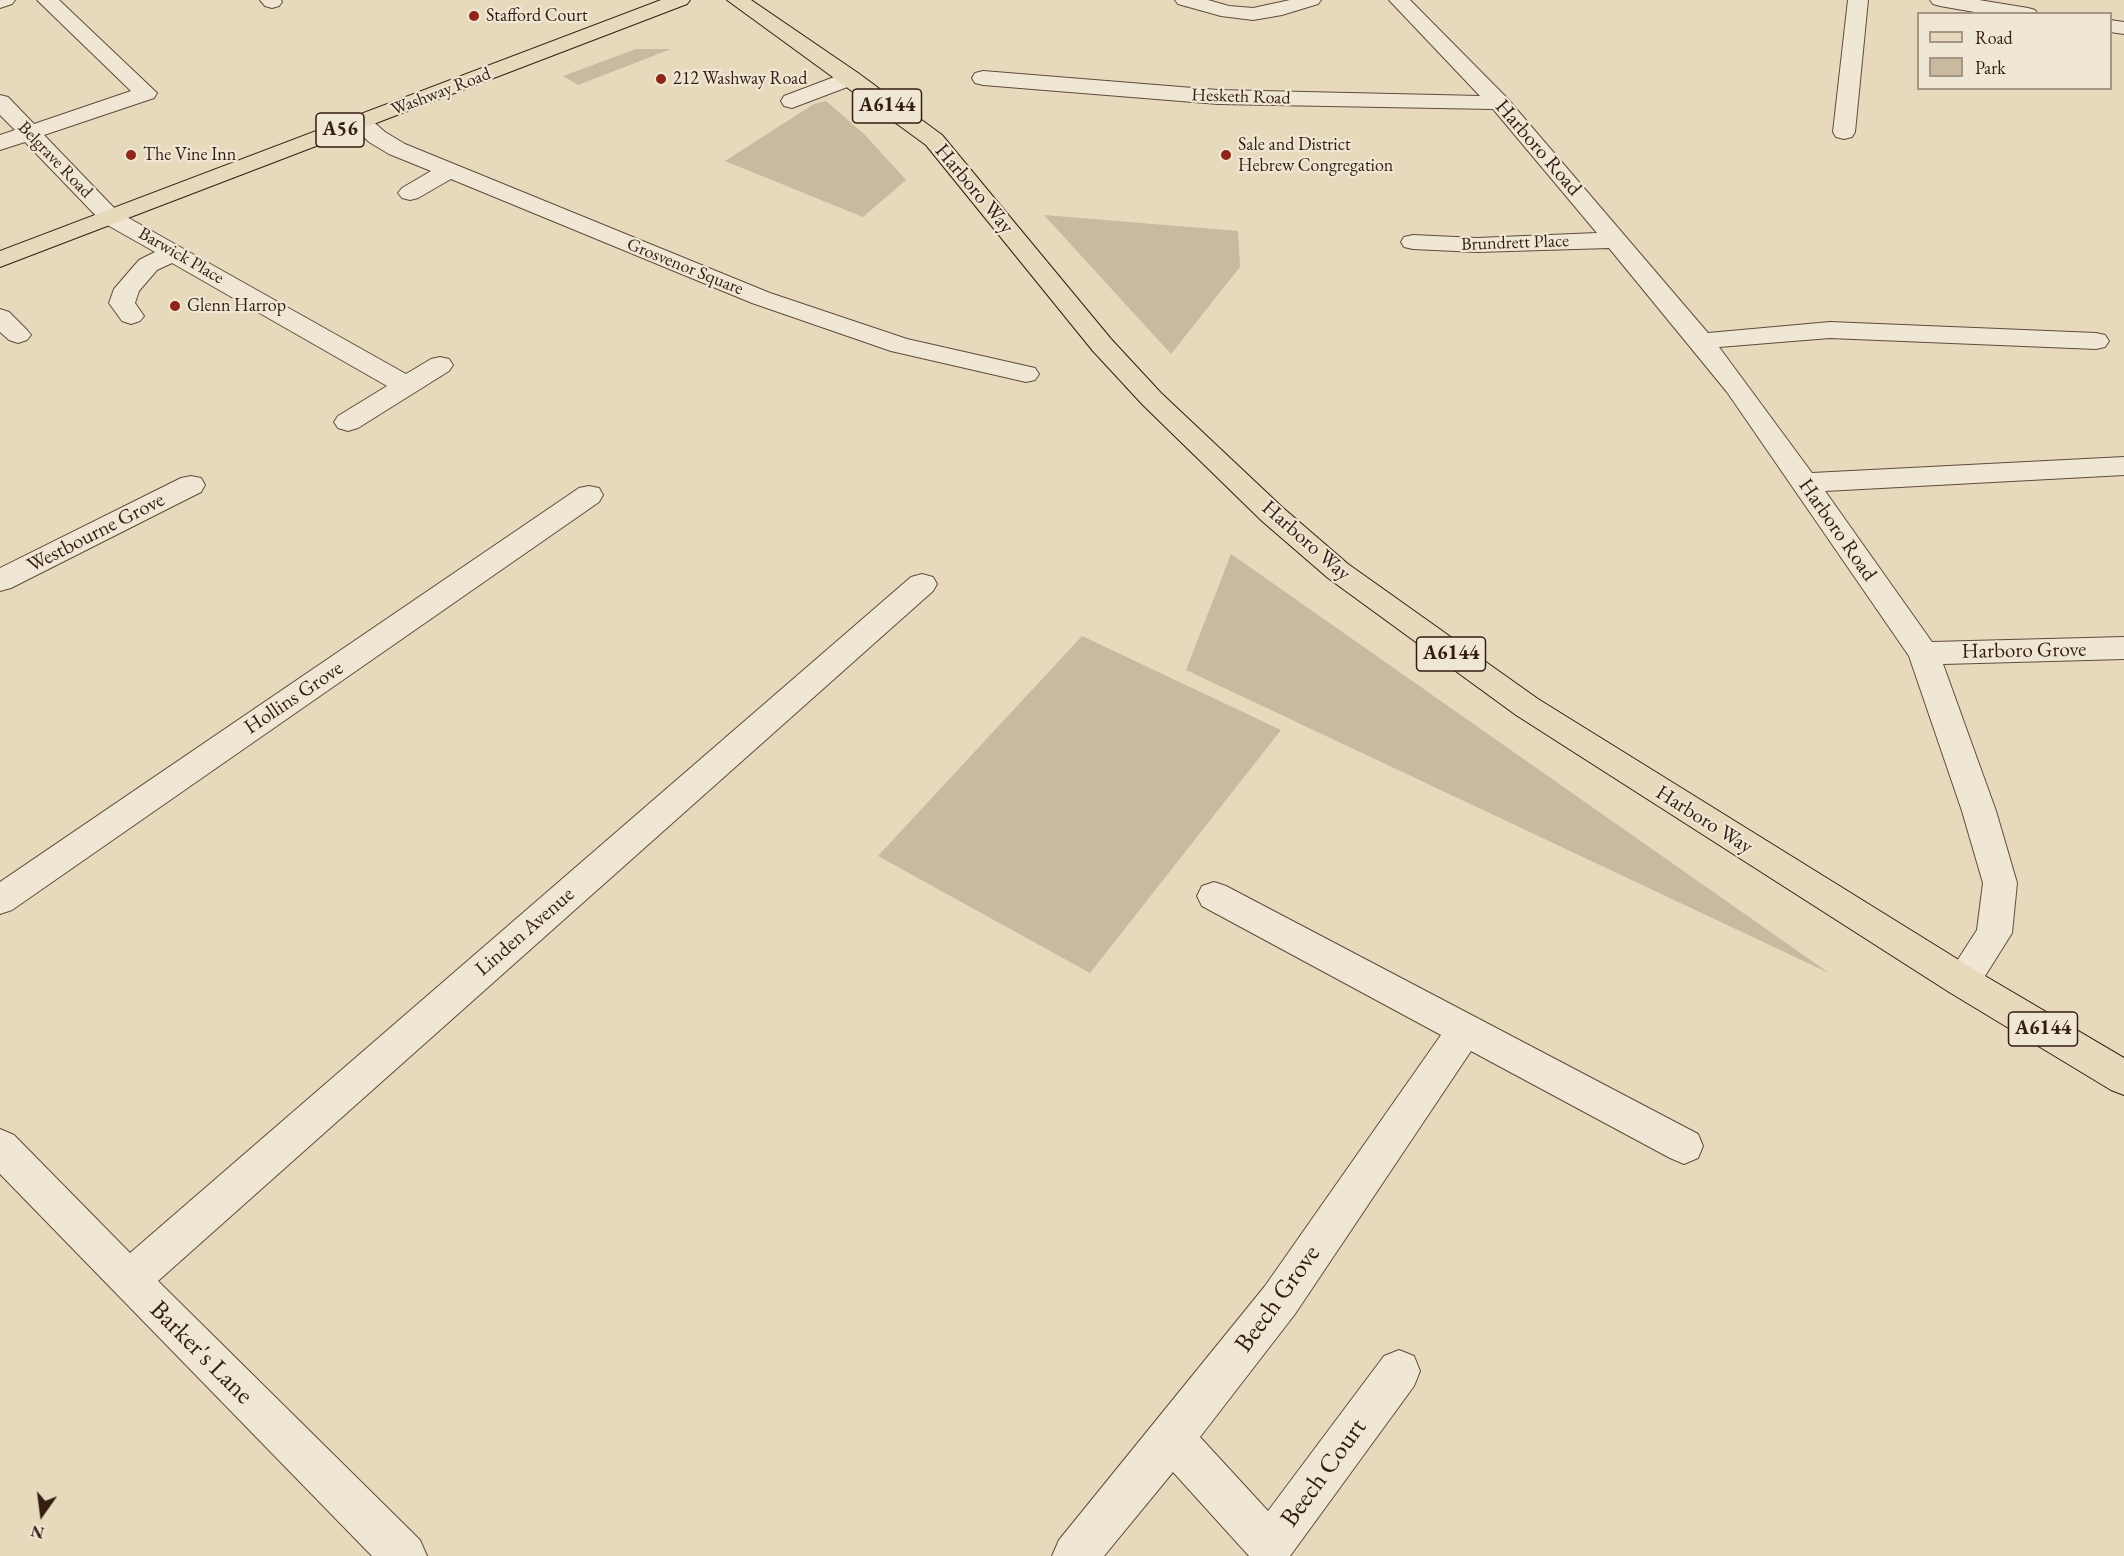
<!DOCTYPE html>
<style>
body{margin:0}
#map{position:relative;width:2124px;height:1556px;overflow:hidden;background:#e6d9bc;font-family:"EB Garamond",serif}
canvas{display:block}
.legend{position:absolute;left:1917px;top:12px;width:195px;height:78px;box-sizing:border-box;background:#efe6d3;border:2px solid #a49585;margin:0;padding:8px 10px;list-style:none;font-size:18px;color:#331c11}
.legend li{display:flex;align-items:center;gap:12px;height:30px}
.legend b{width:30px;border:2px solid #a49585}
.north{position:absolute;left:12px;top:1484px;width:60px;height:60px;-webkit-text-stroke:4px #efe6d3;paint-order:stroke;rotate:194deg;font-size:16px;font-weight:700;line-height:24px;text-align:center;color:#331c11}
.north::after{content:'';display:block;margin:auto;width:21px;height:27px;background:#331c11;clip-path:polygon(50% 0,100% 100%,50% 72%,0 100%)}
</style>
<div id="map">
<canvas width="2124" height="1556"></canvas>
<ul class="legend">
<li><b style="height:8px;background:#e6d9bc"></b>Road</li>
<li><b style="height:16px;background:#c8b99f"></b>Park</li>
</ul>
<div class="north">N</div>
</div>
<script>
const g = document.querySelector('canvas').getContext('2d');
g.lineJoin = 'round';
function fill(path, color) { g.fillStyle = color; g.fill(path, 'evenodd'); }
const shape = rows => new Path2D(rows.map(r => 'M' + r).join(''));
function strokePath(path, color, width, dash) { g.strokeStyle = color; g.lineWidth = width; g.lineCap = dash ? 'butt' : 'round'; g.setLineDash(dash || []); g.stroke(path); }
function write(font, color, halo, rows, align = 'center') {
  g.font = font + ' "EB Garamond",serif'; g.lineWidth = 4.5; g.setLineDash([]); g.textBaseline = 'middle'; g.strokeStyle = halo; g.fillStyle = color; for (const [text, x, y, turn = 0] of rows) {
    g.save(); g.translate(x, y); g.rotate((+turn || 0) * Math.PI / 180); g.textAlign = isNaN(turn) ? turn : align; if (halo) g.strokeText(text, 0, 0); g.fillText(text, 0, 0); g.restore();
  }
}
fill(shape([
 [636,49,671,49,578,85,563,76],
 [826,101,865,135,906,180,863,217,725,161,814,104],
 [1044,215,1238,231,1240,267,1171,354],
 [1231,554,1829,973,1186,670],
 [1082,636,1281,730,1090,973,878,856]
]), '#c8b99f');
const minor = shape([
 [0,0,15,0,12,4,0,8,0,0],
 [37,0,59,0,157,93,154,98,44,135,118,212,406,374,431,359,440,357,449,359,453,365,449,371,358,428,348,431,338,428,334,422,338,416,387,386,172,263,157,270,139,291,135,303,144,316,140,321,131,324,122,321,109,303,114,289,139,260,155,252,102,222,25,142,0,150,0,135,15,130,0,115,0,95,8,97,34,124,131,91,37,0],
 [260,0,281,0,282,2,279,6,272,8,265,6,260,0],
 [1175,0,1208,0,1229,6,1253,8,1290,0,1321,0,1318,4,1282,15,1253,20,1221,16,1178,4,1175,0],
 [1389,0,1410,0,1507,98,1708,333,1830,322,2096,333,2105,335,2109,341,2105,347,2096,349,1830,338,1719,347,1812,473,2124,457,2124,475,1825,491,1932,642,2124,637,2124,659,1943,664,1996,811,2017,883,2012,933,1975,992,1962,996,1949,992,1944,981,1977,930,1983,883,1962,811,1909,656,1727,392,1609,248,1477,252,1413,249,1404,247,1401,242,1404,237,1413,235,1477,238,1597,233,1493,109,1218,104,983,85,975,83,972,78,975,73,983,71,1218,90,1480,96,1389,0],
 [1848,0,1868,0,1855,132,1852,137,1844,139,1836,137,1833,132,1848,0],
 [1930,0,1979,0,2028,8,2035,10,2038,14,1986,14,1940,6,1933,4,1930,0],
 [2110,20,2124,22,2124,34,2110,32,2110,20],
 [850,71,858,73,861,78,858,83,792,108,784,106,781,101,784,96,850,71],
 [360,115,368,117,385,132,405,144,770,293,907,339,1035,368,1039,374,1035,380,1026,382,891,351,752,303,451,179,418,198,410,200,402,198,398,193,402,188,431,171,389,154,369,142,349,122,352,117,360,115],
 [0,309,9,312,27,330,31,335,27,340,18,343,9,340,0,332,0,309],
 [191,476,201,478,205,485,201,492,11,588,0,591,0,568,181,478,191,476],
 [589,486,599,488,603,495,599,502,12,910,0,914,0,882,579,488,589,486],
 [922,574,933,577,937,584,933,591,158,1281,420,1540,427,1556,372,1556,0,1174,0,1129,14,1135,130,1253,911,577,922,574],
 [1214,882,1226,886,1698,1134,1703,1146,1698,1158,1684,1164,1670,1158,1471,1051,1295,1314,1200,1437,1268,1511,1384,1356,1399,1350,1414,1356,1420,1371,1414,1386,1290,1556,1249,1556,1173,1472,1104,1556,1052,1556,1059,1540,1265,1286,1441,1035,1202,906,1197,896,1202,886,1214,882]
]);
const major = shape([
 [727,0,751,0,858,73,942,135,1111,339,1161,393,1282,507,1348,564,1538,699,1975,970,2124,1058,2124,1095,2111,1090,1949,992,1516,715,1328,578,1262,521,1143,405,1093,351,926,145,727,0]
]);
const highway = shape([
 [661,0,690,0,687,4,0,267,0,251,661,0]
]);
strokePath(minor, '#604b3c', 2);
strokePath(major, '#331c11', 2);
strokePath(highway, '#331c11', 2);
fill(minor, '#efe6d3');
fill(major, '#e6d9bc');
fill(highway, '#e6d9bc');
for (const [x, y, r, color] of [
 [474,16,6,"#8f2418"],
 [661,79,6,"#8f2418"],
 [131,155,6,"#8f2418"],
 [1226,155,6,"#8f2418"],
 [175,306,6,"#8f2418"]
]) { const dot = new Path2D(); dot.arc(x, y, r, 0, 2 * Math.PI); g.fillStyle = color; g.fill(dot); strokePath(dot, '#efe6d3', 2); }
write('18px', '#331c11', '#efe6d3', [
 ["Stafford Court",486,16],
 ["212 Washway Road",673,79],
 ["Sale and District",1238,145],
 ["Hebrew Congregation",1238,166],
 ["The Vine Inn",143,155],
 ["Glenn Harrop",187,306]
], 'left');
write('18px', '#331c11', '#efe6d3', [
 ["Washway Road",441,92,-21],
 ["Hesketh Road",1241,97,2],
 ["Belgrave Road",55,160,46],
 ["Brundrett Place",1515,243,-2],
 ["Barwick Place",181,256,30],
 ["Grosvenor Square",685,267,22]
]);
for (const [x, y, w] of [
 [887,106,69],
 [340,130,48],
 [1451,654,69],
 [2043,1029,69]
]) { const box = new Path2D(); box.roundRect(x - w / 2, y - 17, w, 34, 4.5); g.fillStyle = '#efe6d3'; g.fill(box); strokePath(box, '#331c11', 1.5); }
write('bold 20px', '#331c11', null, [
 ["A6144",887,106],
 ["A56",340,130],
 ["A6144",1451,654],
 ["A6144",2043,1029]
]);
write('21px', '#331c11', '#efe6d3', [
 ["Harboro Road",1538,148,49],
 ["Harboro Way",974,189,50],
 ["Harboro Road",1837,530,55],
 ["Westbourne Grove",96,533,-27],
 ["Harboro Way",1306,541,41],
 ["Harboro Grove",2024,651,-1],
 ["Hollins Grove",294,698,-34],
 ["Harboro Way",1704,820,32],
 ["Linden Avenue",525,932,-41]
]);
write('26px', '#331c11', '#efe6d3', [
 ["Beech Grove",1278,1299,-54],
 ["Barker's Lane",201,1353,45],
 ["Beech Court",1324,1473,-54]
]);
</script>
